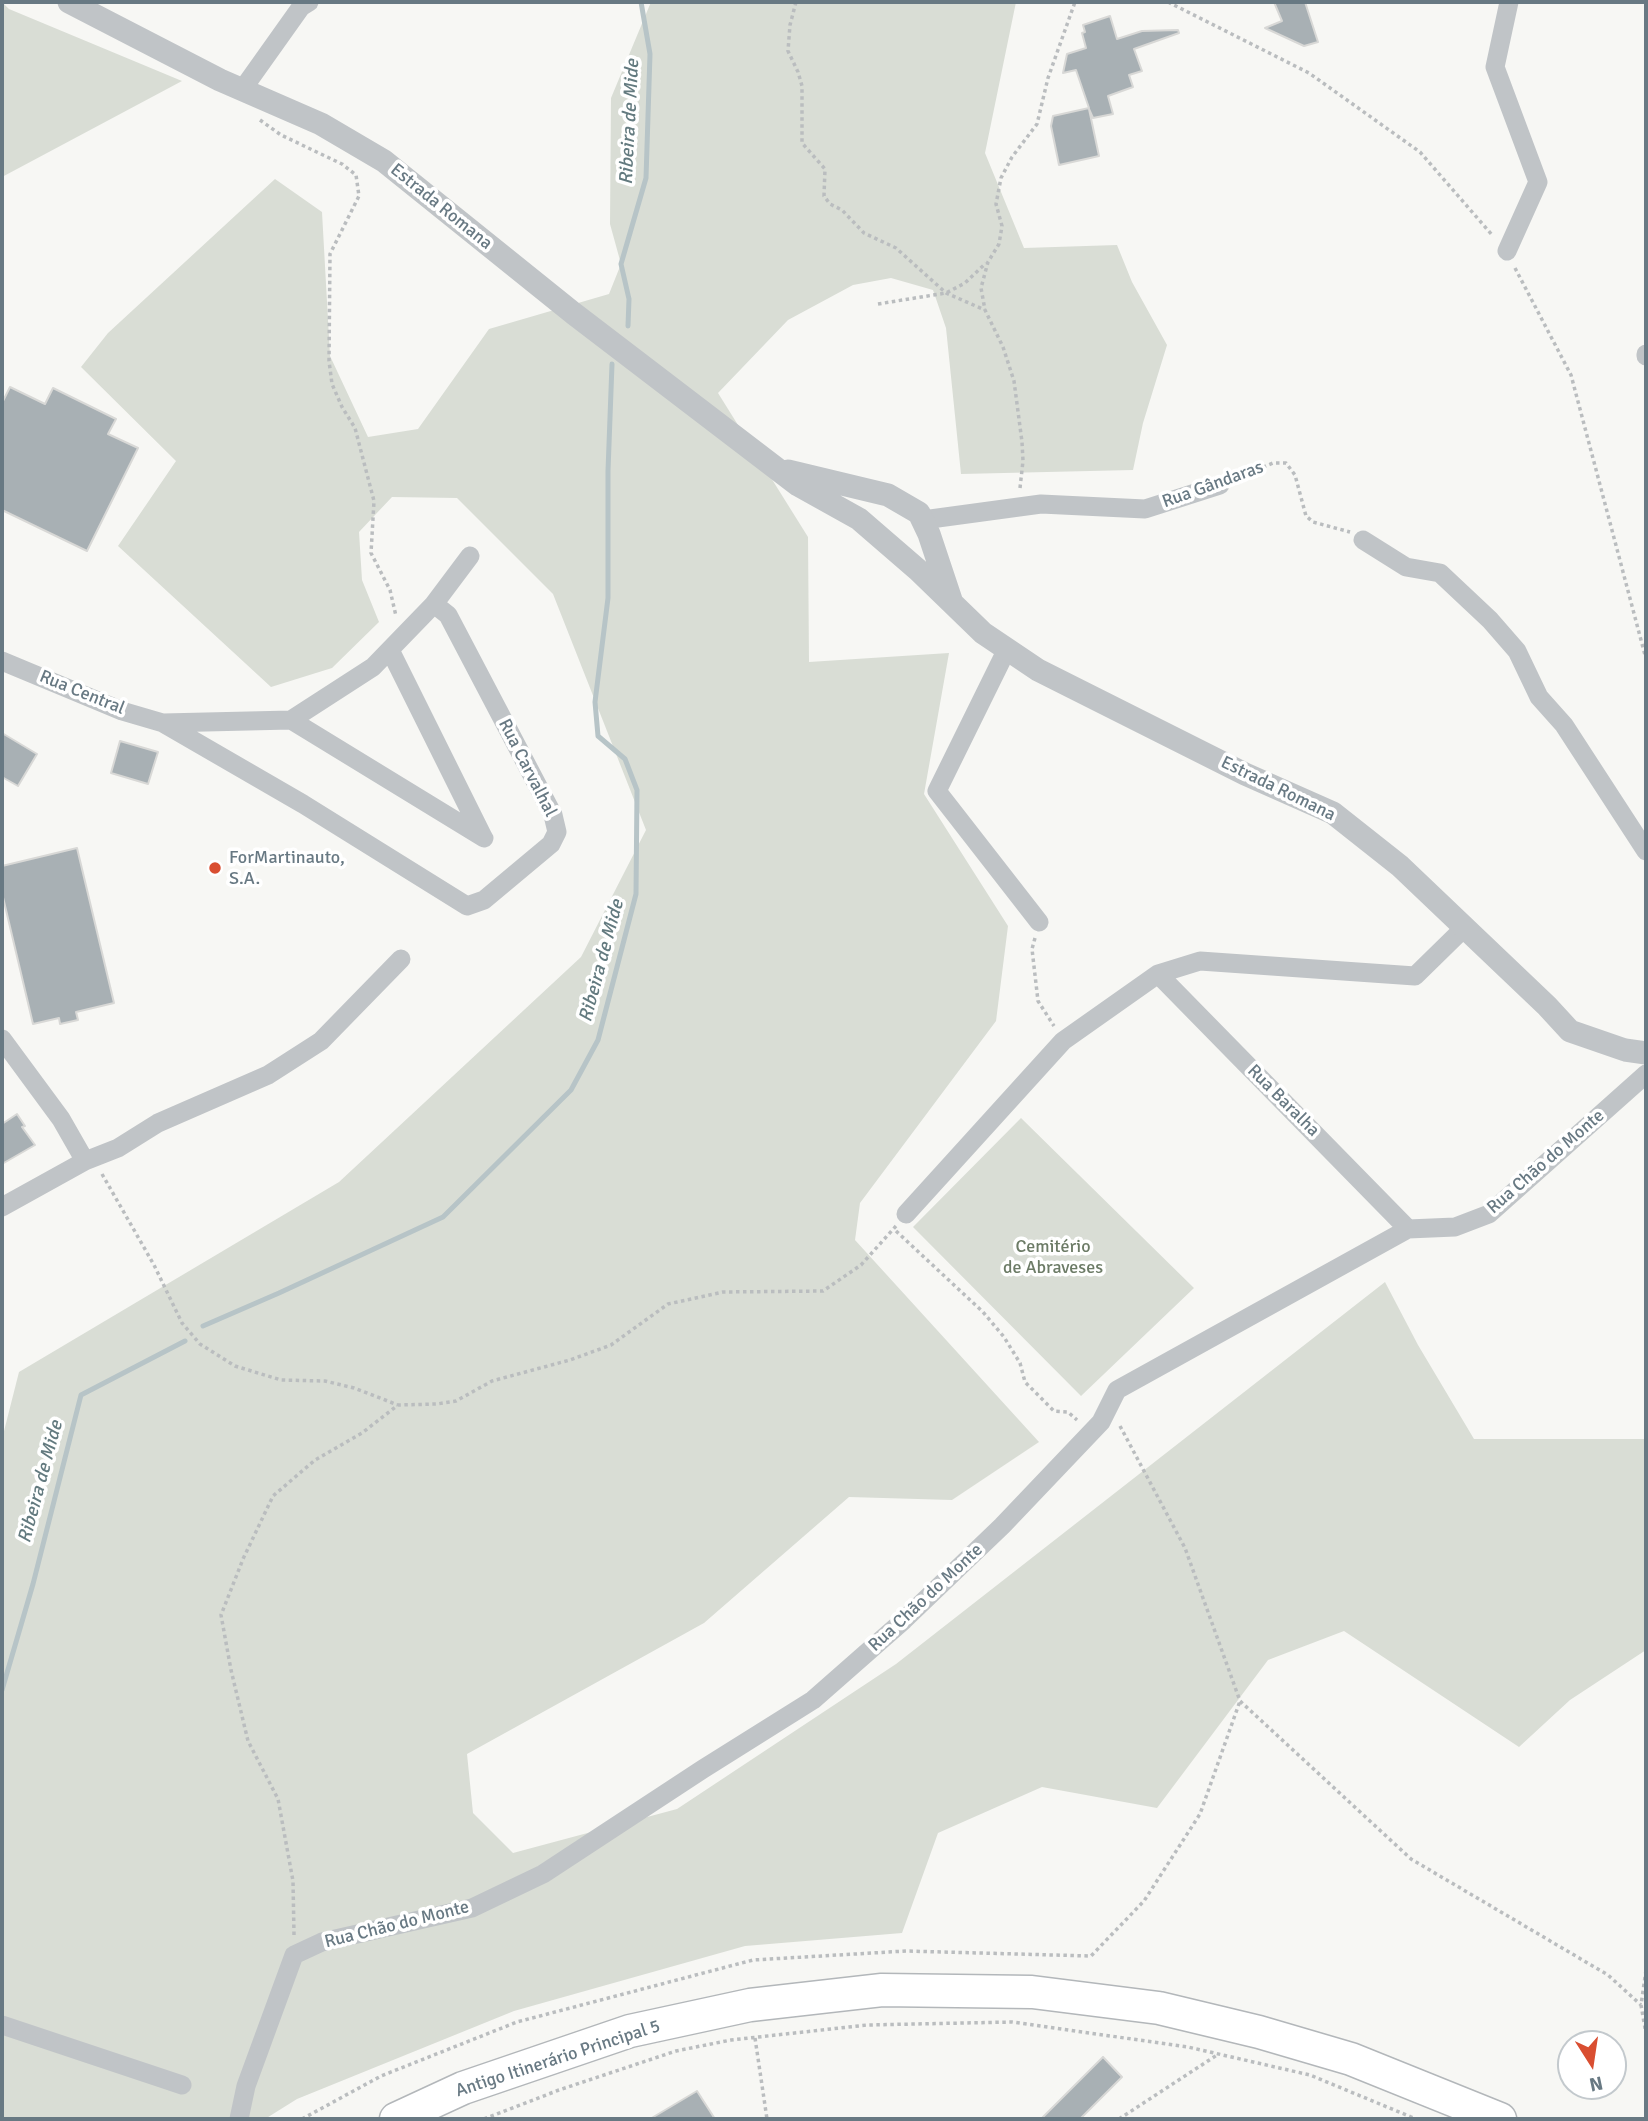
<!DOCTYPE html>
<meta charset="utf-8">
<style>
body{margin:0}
#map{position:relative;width:1648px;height:2121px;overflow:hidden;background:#f7f7f4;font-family:Signika,sans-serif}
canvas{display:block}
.frame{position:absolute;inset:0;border:4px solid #687983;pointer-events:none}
.north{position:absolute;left:1557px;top:2030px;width:70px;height:70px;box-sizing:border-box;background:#fff;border:2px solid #c3c9cd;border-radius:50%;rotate:168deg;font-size:19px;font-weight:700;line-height:28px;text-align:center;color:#687983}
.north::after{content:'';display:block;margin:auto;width:24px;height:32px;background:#d94e31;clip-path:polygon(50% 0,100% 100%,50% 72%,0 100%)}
</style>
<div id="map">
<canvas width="1648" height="2121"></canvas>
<div class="frame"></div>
<div class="north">N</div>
</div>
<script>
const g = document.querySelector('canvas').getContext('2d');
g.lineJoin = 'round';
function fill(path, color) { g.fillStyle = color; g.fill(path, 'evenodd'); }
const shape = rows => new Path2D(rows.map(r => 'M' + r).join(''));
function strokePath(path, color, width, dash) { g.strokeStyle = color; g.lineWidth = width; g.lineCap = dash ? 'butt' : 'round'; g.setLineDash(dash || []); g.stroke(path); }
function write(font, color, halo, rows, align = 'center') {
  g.font = font + ' Signika,sans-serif'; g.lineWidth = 7; g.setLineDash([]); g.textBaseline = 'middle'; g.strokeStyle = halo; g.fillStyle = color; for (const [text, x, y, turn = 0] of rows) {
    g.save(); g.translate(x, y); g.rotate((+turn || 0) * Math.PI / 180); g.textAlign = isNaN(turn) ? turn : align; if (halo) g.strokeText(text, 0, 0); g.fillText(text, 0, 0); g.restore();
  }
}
fill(shape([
 [2,2,9,9,182,81,2,177],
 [651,2,1016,2,985,153,1024,248,1117,245,1132,282,1167,345,1143,423,1133,470,961,474,946,328,933,290,891,278,853,285,788,320,718,393,808,537,809,662,949,653,924,794,1008,926,996,1021,860,1203,855,1240,1039,1442,952,1500,849,1497,704,1623,467,1754,473,1813,513,1853,677,1809,896,1664,1385,1282,1418,1345,1474,1439,1646,1439,1646,1650,1570,1700,1519,1747,1344,1631,1268,1660,1157,1808,1042,1787,938,1833,902,1933,745,1946,514,2011,297,2099,265,2119,2,2119,2,1439,19,1372,339,1182,581,957,646,830,553,594,457,498,392,497,359,532,362,580,379,622,332,668,271,687,118,546,176,461,81,367,108,333,275,179,322,212,330,356,368,437,418,429,489,329,609,294,621,264,610,224,611,98],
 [1021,1118,1194,1288,1081,1396,913,1227]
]), '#d9ddd5');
strokePath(shape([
 [628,326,629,299,621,264,646,178,650,54,641,2],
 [203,1326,279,1293,443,1217,571,1090,598,1040,636,894,637,790,625,759,598,736,595,702,608,598,608,471,612,364],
 [2,1690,33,1584,81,1395,185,1341]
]), '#b7c4c7', 5);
const building = shape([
 [1274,2,1305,2,1318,42,1304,46,1265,28,1282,21,1274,2],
 [1110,16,1117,39,1142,31,1178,30,1179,33,1134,49,1142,71,1129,75,1133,87,1108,96,1113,114,1093,118,1089,109,1099,156,1059,165,1051,126,1053,116,1089,108,1076,70,1063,73,1067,54,1086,48,1082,33,1085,32,1083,25,1110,16],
 [10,387,45,404,53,388,116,419,108,434,138,448,87,551,2,510,2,403,10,387],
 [2,733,37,754,18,786,2,777,2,733],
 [120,741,158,752,148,784,111,773,120,741],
 [77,848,114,1003,76,1012,78,1020,60,1024,59,1018,33,1024,2,893,2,866,77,848],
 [17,1114,25,1126,22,1127,35,1145,2,1164,2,1124,17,1114],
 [1103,2057,1122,2077,1080,2119,1041,2119,1103,2057],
 [697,2091,715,2119,650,2119,697,2091]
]);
fill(building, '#a8b0b4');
strokePath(building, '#d8d8d6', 2);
const trunk = shape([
 [396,2119,463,2088,630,2031,750,2005,882,1990,1032,1992,1159,2008,1259,2032,1351,2059,1500,2119]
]);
strokePath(trunk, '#b3b7ba', 35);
strokePath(shape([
 [796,2,790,25,788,51,798,72,802,86,802,143,825,169,824,196,830,204,842,210,864,233,896,248,946,293,985,310],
 [1168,2,1309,73,1420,152,1493,236],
 [260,120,281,135,342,164,356,175,359,196,330,254,329,361,332,384,342,407,355,428,374,501,371,553,390,590,396,616],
 [1515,268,1571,375,1646,659],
 [878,304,946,293,965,283,986,263],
 [1237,478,1273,463,1286,463,1295,475,1306,516,1313,522,1350,532],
 [1020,488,1023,461,1022,442,1014,381,1003,347,985,310,981,288,988,262,999,244,1002,226,996,204,1001,178,1012,157,1037,124,1048,78,1075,2],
 [1035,938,1032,949,1038,1001,1054,1026],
 [102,1174,154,1265,182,1323,200,1344,235,1366,281,1380,325,1381,354,1388,398,1405],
 [896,1231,983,1312,1004,1337,1020,1363,1025,1382,1054,1411,1068,1412,1077,1420],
 [1120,1426,1185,1548,1240,1701,1411,1859,1608,1975,1641,2005],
 [294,1935,293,1881,278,1799,248,1741,231,1670,221,1615,243,1559,273,1496,315,1460,362,1433,398,1405,437,1404,456,1401,492,1381,570,1360,611,1345,668,1304,723,1292,823,1291,861,1265,896,1226],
 [1646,1970,1641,2005,1646,2034],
 [755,2038,767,2119],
 [302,2119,381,2076,517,2022,753,1960,906,1951,1091,1956,1144,1901,1200,1814,1240,1701],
 [484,2119,559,2090,676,2051,731,2040,867,2025,1012,2022,1188,2047,1310,2075,1416,2119],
 [1119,2119,1217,2055]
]), '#babdbf', 3.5, [3.5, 3.5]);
strokePath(shape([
 [242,90,301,7,309,2],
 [1507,251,1538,182,1495,67,1509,2],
 [1646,354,1646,356],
 [923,520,1041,504,1145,509,1220,485],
 [1363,540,1406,567,1440,573,1490,620,1517,651,1539,697,1564,725,1646,851],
 [434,604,470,556],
 [1007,649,937,791,1039,922],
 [390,650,483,837],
 [2,661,122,711,163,723,303,804,467,906,484,900,551,844,557,832,553,815,448,615,434,604,373,667,291,720,163,723],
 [291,720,484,838],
 [1158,974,1408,1229],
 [2,1039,61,1119,85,1161,2,1207],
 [85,1161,118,1148,158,1123,268,1075,321,1041,401,959],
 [906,1214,1063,1041,1158,974,1200,961,1415,976,1464,928],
 [2,2025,182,2085],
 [239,2119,246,2086,294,1955,322,1942,472,1908,543,1874,703,1769,813,1700,904,1620,1002,1526,1101,1422,1117,1390,1408,1229,1455,1227,1489,1214,1646,1074]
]), '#c0c4c7', 19);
strokePath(shape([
 [69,2,220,80,321,124,384,161,573,313,798,485,859,519,918,570,983,633,1038,670,1245,774,1333,813,1400,866,1547,1006,1570,1031,1625,1050,1646,1053],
 [788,471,888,495,919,513,929,534,951,600]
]), '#c0c4c7', 23);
strokePath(trunk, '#fff', 32);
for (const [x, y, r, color] of [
 [215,868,7,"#d94e31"]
]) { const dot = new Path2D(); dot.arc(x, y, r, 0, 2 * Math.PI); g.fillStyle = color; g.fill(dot); strokePath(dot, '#fff', 2.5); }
write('18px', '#687983', '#fff', [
 ["Estrada Romana",441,207,39],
 ["Rua Gândaras",1213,485,-20],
 ["Rua Central",82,693,22],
 ["Rua Carvalhal",527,768,63],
 ["Estrada Romana",1278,789,26],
 ["Rua Baralha",1283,1101,45],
 ["Rua Chão do Monte",1546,1162,-41],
 ["Rua Chão do Monte",926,1598,-43],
 ["Rua Chão do Monte",397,1925,-14],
 ["Antigo Itinerário Principal 5",558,2059,-18]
]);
write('18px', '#687983', '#fff', [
 ["ForMartinauto,",229,858],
 ["S.A.",229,879]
], 'left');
write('18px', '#6c7b66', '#fff', [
 ["Cemitério",1053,1247],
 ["de Abraveses",1053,1268]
]);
write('italic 19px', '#637a7f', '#fff', [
 ["Ribeira de Mide",630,122,-87],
 ["Ribeira de Mide",602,961,-75],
 ["Ribeira de Mide",41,1482,-75]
]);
</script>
